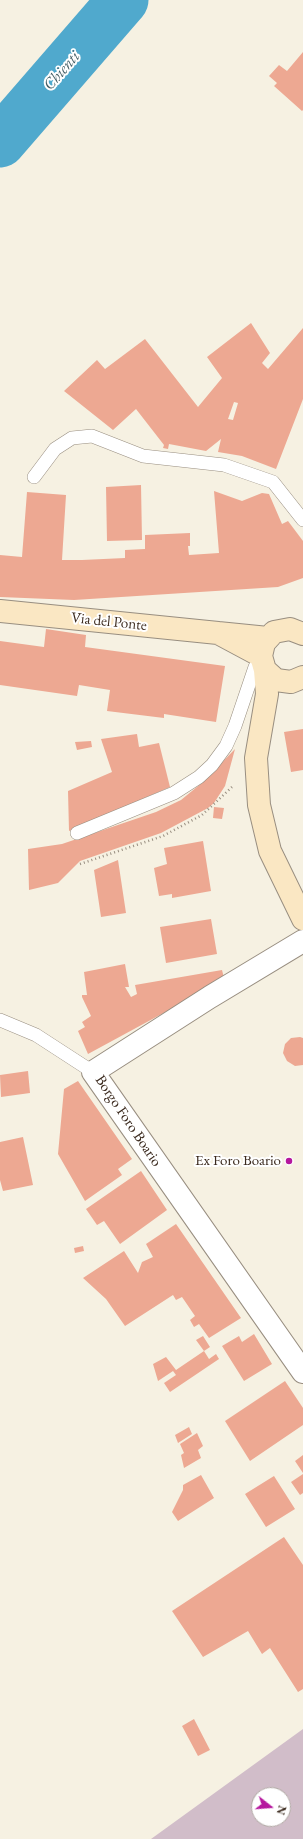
<!DOCTYPE html>
<style>
body{margin:0}
#map{position:relative;width:303px;height:1839px;overflow:hidden;background:#f6f1e2;font-family:"EB Garamond",serif}
canvas{display:block}
.north{position:absolute;left:251px;top:1787px;width:40px;height:40px;box-sizing:border-box;background:#fff;border:1px solid #b1aaa5;border-radius:50%;rotate:107deg;font-size:11px;font-weight:700;line-height:16px;text-align:center;color:#3b2a1e}
.north::after{content:'';display:block;margin:auto;width:14px;height:18px;background:#b5179e;clip-path:polygon(50% 0,100% 100%,50% 72%,0 100%)}
</style>
<div id="map">
<canvas width="303" height="1839"></canvas>
<div class="north">N</div>
</div>
<script>
const g = document.querySelector('canvas').getContext('2d');
g.lineJoin = 'round';
function fill(path, color) { g.fillStyle = color; g.fill(path, 'evenodd'); }
const shape = rows => new Path2D(rows.map(r => 'M' + r).join(''));
function strokePath(path, color, width, dash) { g.strokeStyle = color; g.lineWidth = width; g.lineCap = dash ? 'butt' : 'round'; g.setLineDash(dash || []); g.stroke(path); }
function write(font, color, halo, rows, align = 'center') {
  g.font = font + ' "EB Garamond",serif'; g.lineWidth = 4; g.setLineDash([]); g.textBaseline = 'middle'; g.strokeStyle = halo; g.fillStyle = color; for (const [text, x, y, turn = 0] of rows) {
    g.save(); g.translate(x, y); g.rotate((+turn || 0) * Math.PI / 180); g.textAlign = isNaN(turn) ? turn : align; if (halo) g.strokeText(text, 0, 0); g.fillText(text, 0, 0); g.restore();
  }
}
fill(shape([
 [303,1729,303,1839,151,1839],
 [259,1795,283,1795,283,1819,259,1819]
]), '#d1bdc9');
strokePath(shape([
 [0,142,123,0]
]), '#50a9cd', 51);
fill(shape([
 [303,52,303,110,302,111,274,86,277,83,269,76,279,65,287,71],
 [251,323,270,353,262,363,268,369,303,328,303,399,276,469,242,456,218,452,221,439,206,451,169,444,168,449,163,448,164,445,136,409,113,430,64,391,97,360,105,369,145,339,198,407,222,378,207,357],
 [234,402,238,403,233,420,228,419],
 [141,485,142,540,107,541,106,487],
 [214,491,242,501,262,493,269,494,282,524,288,521,303,541,303,578,278,587,74,600,0,597,0,555,22,557,27,492,66,495,62,560,82,560,125,558,125,550,145,549,145,535,190,533,190,546,188,546,189,555,219,553],
 [46,629,86,635,85,647,225,666,216,722,164,714,164,718,107,711,110,690,79,685,77,696,0,685,0,641,44,647],
 [303,729,303,770,291,772,284,732],
 [137,734,139,747,159,743,170,787,69,831,68,791,112,772,101,739],
 [91,741,92,747,77,750,75,742],
 [235,749,225,786,214,803,208,808,161,833,80,861,58,883,29,890,28,849,62,844,156,812,181,800,203,782],
 [214,807,224,808,222,819,213,818],
 [203,841,211,891,172,898,172,894,159,896,154,868,167,864,164,848],
 [118,860,126,913,101,917,94,870],
 [211,919,217,954,166,963,160,927],
 [125,964,129,987,125,987,131,997,137,994,135,985,222,970,224,978,217,984,88,1054,78,1031,85,1027,82,1022,91,1016,82,997,82,995,87,995,84,972],
 [300,1037,303,1038,303,1065,295,1066,287,1061,283,1053,285,1044,291,1038],
 [28,1071,30,1093,1,1097,0,1075],
 [78,1081,132,1159,118,1169,122,1175,85,1201,58,1154,64,1089],
 [23,1137,33,1185,3,1191,0,1180,0,1142],
 [141,1171,167,1210,120,1244,104,1221,97,1225,86,1209],
 [176,1224,241,1318,209,1338,199,1324,194,1327,190,1320,195,1316,182,1297,176,1300,173,1295,125,1326,106,1299,83,1278,124,1251,138,1273,142,1262,153,1257,146,1244],
 [83,1246,84,1251,75,1253,74,1248],
 [254,1334,272,1364,244,1381,222,1346,239,1336,242,1342],
 [203,1336,210,1347,204,1351,196,1340],
 [204,1351,209,1359,216,1354,219,1359,170,1392,164,1383,176,1375,173,1371,158,1381,153,1364,166,1357,176,1370],
 [285,1381,303,1408,303,1425,250,1461,225,1421],
 [189,1427,192,1434,178,1443,175,1435],
 [197,1433,203,1446,198,1450,201,1458,184,1468,181,1455,184,1453,180,1444],
 [303,1455,303,1473,295,1461],
 [303,1474,303,1493,300,1495,291,1482],
 [201,1475,214,1498,178,1521,172,1512,183,1490,183,1485],
 [274,1476,295,1509,266,1527,245,1494],
 [284,1537,303,1565,303,1689,298,1692,270,1648,262,1654,248,1631,203,1657,172,1611],
 [194,1719,210,1750,198,1756,182,1726]
]), '#eda892');
const lane = shape([
 [34,477,55,449,72,438,92,436,143,456,224,465,273,482,303,520],
 [77,833,174,793,199,777,212,765,226,746,235,726,255,667,262,663],
 [0,1020,36,1035,93,1072]
]);
const street = shape([
 [303,941,210,997,93,1072,303,1372]
]);
const secondary = shape([
 [0,611,218,633],
 [303,634,290,629,274,632,264,643,261,656,265,670,276,680,291,682,303,677],
 [261,656,218,633,268,638],
 [265,670,267,694,256,758,259,805,270,851,303,919]
]);
strokePath(lane, '#988e80', 14);
strokePath(street, '#988e80', 24);
strokePath(secondary, '#988e80', 24);
strokePath(shape([
 [80,864,163,836,202,815,232,787]
]), '#988e80', 2.5, [1, 3]);
strokePath(lane, '#fff', 13);
strokePath(street, '#fff', 22);
strokePath(secondary, '#fae7c3', 22);
for (const [x, y, r, color] of [
 [289,1161,4,"#b5179e"]
]) { const dot = new Path2D(); dot.arc(x, y, r, 0, 2 * Math.PI); g.fillStyle = color; g.fill(dot); strokePath(dot, '#fff', 1.5); }
write('15px', '#3b2a1e', '#fff', [
 ["Via del Ponte",109,622,6],
 ["Borgo Foro Boario",128,1121,56]
]);
write('15px', '#3b2a1e', '#fff', [
 ["Ex Foro Boario",281,1161]
], 'right');
write('italic 16px', '#435d64', '#fff', [
 ["Chienti",62,71,-49]
]);
</script>
